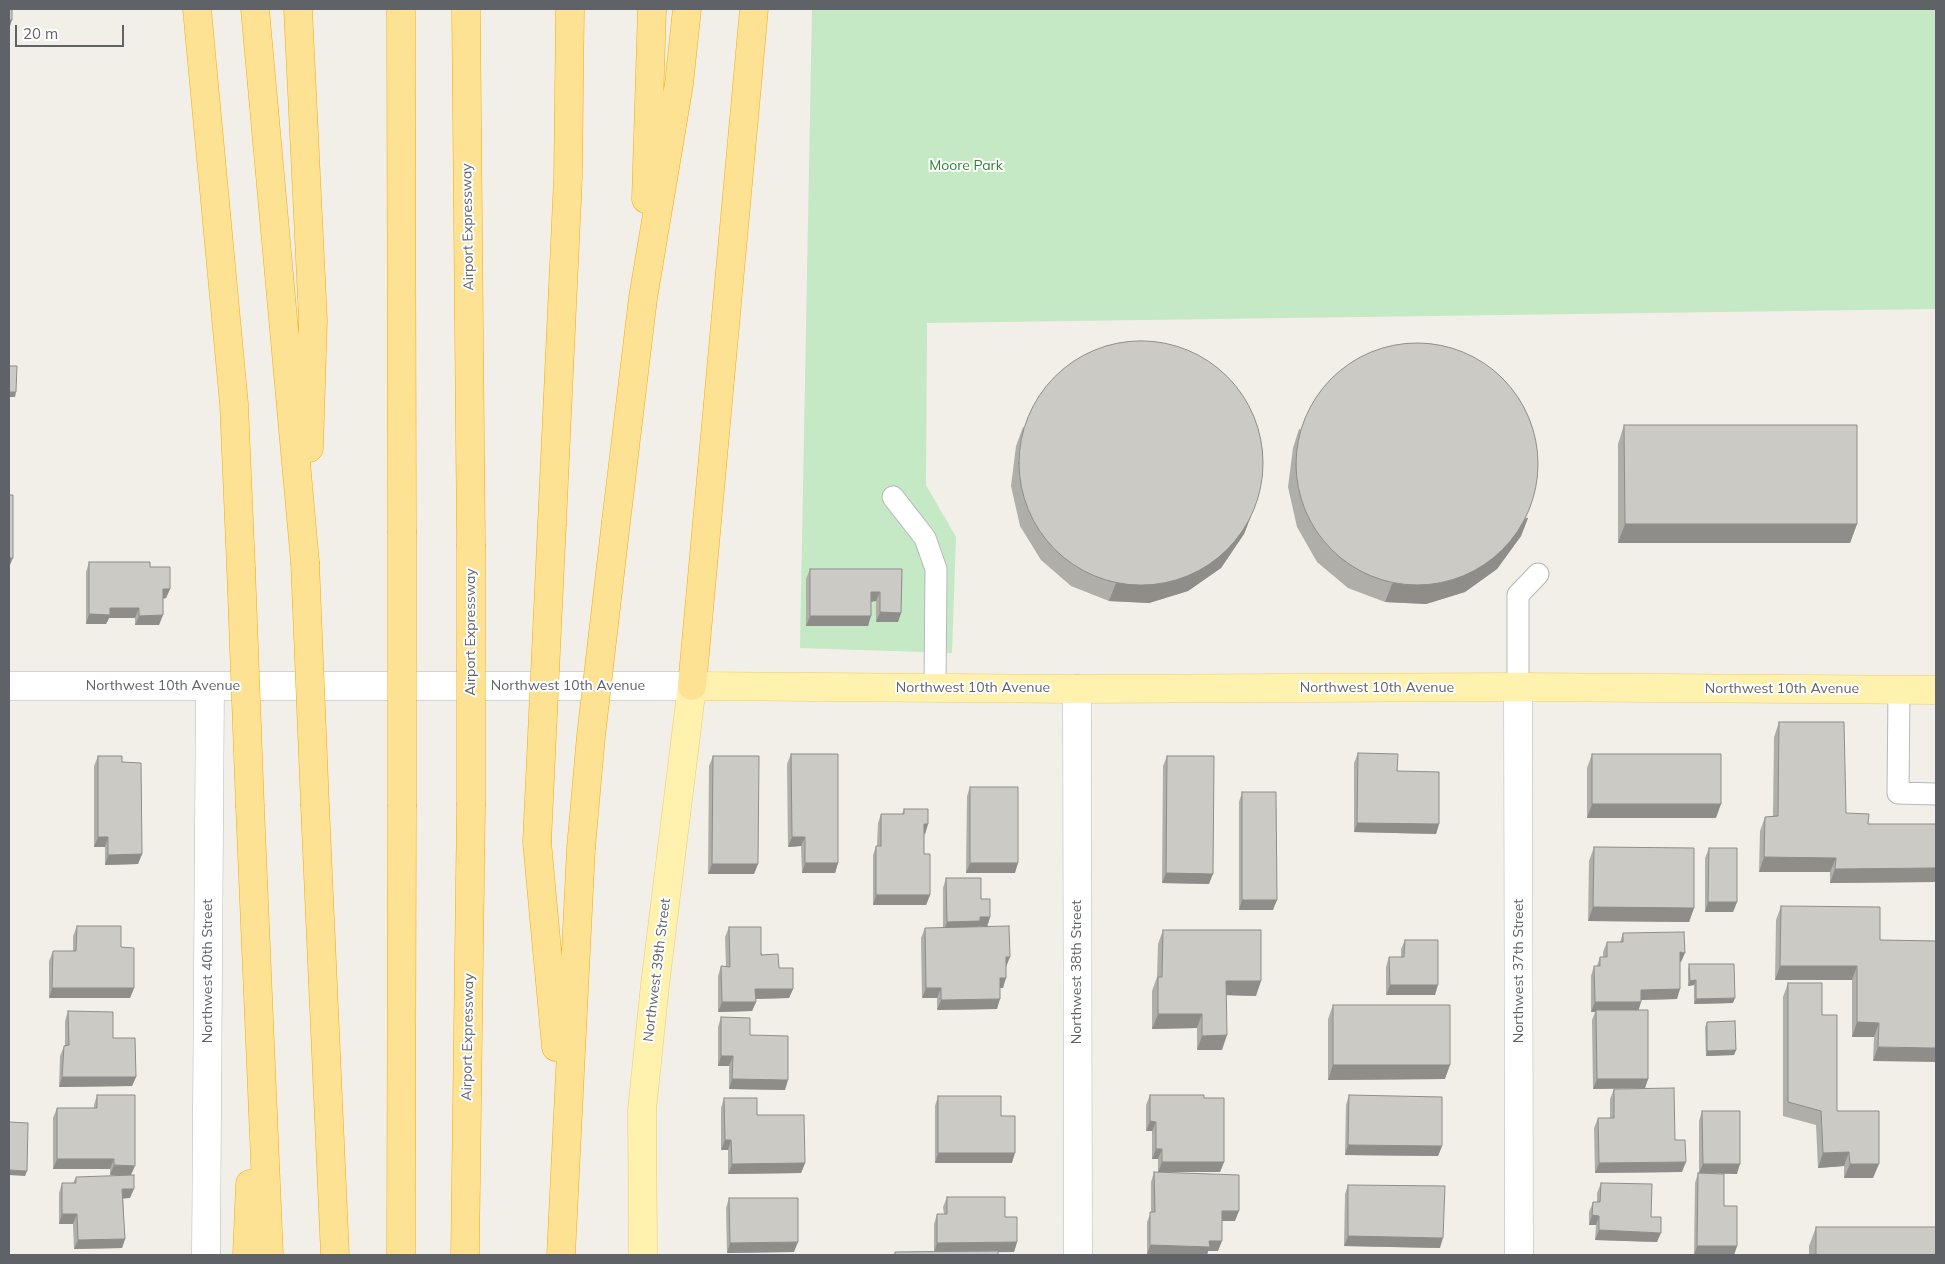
<!DOCTYPE html>
<style>
body{margin:0}
#map{position:relative;width:1945px;height:1264px;overflow:hidden;background:#f1efe8;font-family:Mulish,sans-serif}
canvas{display:block}
.frame{position:absolute;inset:0;border:10px solid #5f6368;pointer-events:none}
.scale{position:absolute;left:15px;top:25px;width:109px;height:22px;box-sizing:border-box;border:2px solid #5f6368;border-top:0;padding-left:6px;font-size:15px;line-height:18px;white-space:nowrap;color:#5f6368;-webkit-text-stroke:4px #fff;paint-order:stroke}
</style>
<div id="map">
<canvas width="1945" height="1264"></canvas>
<div class="frame"></div>
<div class="scale">20 m</div>
</div>
<script>
const g = document.querySelector('canvas').getContext('2d');
g.lineJoin = 'round';
function fill(path, color) { g.fillStyle = color; g.fill(path, 'evenodd'); }
const shape = rows => new Path2D(rows.map(r => 'M' + r).join(''));
function strokePath(path, color, width, dash) { g.strokeStyle = color; g.lineWidth = width; g.lineCap = dash ? 'butt' : 'round'; g.setLineDash(dash || []); g.stroke(path); }
function write(font, color, halo, rows, align = 'center') {
  g.font = font + ' Mulish,sans-serif'; g.lineWidth = 4; g.setLineDash([]); g.textBaseline = 'middle'; g.strokeStyle = halo; g.fillStyle = color; for (const [text, x, y, turn = 0] of rows) {
    g.save(); g.translate(x, y); g.rotate((+turn || 0) * Math.PI / 180); g.textAlign = isNaN(turn) ? turn : align; if (halo) g.strokeText(text, 0, 0); g.fillText(text, 0, 0); g.restore();
  }
}
fill(shape([
 [812,9,1936,9,1936,309,927,323,926,485,956,537,952,653,800,648]
]), '#c5e8c5');
const lane = shape([
 [893,497,925,538,936,569,935,688],
 [1518,687,1518,595,1538,574],
 [1899,690,1898,793,1936,794]
]);
const street = shape([
 [1518,687,1519,1255],
 [1077,689,1078,1255]
]);
const secondary = shape([
 [9,686,692,686],
 [206,1255,210,686]
]);
const primary = shape([
 [643,1255,642,1110,655,985,692,686,1077,689,1518,687,1936,690]
]);
const highway = shape([
 [197,9,234,404,241,568],
 [255,9,305,562],
 [298,9,313,320,309,448],
 [401,9,402,531],
 [466,9,471,544],
 [646,199,652,9],
 [616,522,643,298,679,84,687,9],
 [552,523,568,178,570,9],
 [692,686,754,9],
 [315,806,335,1255],
 [250,807,269,1255],
 [537,842,556,1047],
 [247,1255,250,1184],
 [401,1255,402,807],
 [465,1255,471,806],
 [561,1255,581,848]
]);
strokePath(lane, '#b5b8bc', 23);
strokePath(street, '#b5b8bc', 29);
strokePath(secondary, '#b6babf', 29);
strokePath(primary, '#f2c960', 29);
strokePath(highway, '#f9ab00', 29);
strokePath(lane, '#fff', 21);
strokePath(street, '#fff', 28);
strokePath(secondary, '#fff', 28);
strokePath(primary, '#fff2af', 28);
strokePath(highway, '#fde293', 28);
const highwayBridge = shape([
 [402,531,402,807],
 [471,544,471,806],
 [305,562,315,806],
 [241,568,250,807],
 [537,842,552,523],
 [581,848,591,736,616,522]
]);
strokePath(highwayBridge, '#f9ab00', 29, []);
strokePath(highwayBridge, '#fde293', 28);
fill(shape([
 [1624,425,1857,524,1850,543,1618,543,1618,444],
 [1023,427,1251,516,1244,534,1221,568,1188,591,1149,603,1109,601,1071,586,1041,560,1020,526,1011,486,1016,446],
 [1299,429,1528,518,1521,536,1497,569,1465,592,1426,604,1385,602,1348,588,1317,562,1297,527,1288,487,1293,448],
 [89,562,150,567,170,589,166,598,163,599,159,625,135,625,135,618,109,618,106,624,86,624,86,572],
 [810,569,902,569,901,613,898,622,876,622,876,601,871,602,868,626,806,626,806,579],
 [1779,722,1846,813,1868,824,1936,824,1936,882,1830,883,1830,872,1759,872,1760,831,1765,817,1773,816,1774,737],
 [1358,753,1397,771,1439,824,1436,834,1354,832,1354,763],
 [791,754,838,863,835,873,802,873,801,846,788,847,787,764],
 [1592,754,1716,818,1587,818,1587,768],
 [98,756,122,762,142,854,138,864,105,865,105,847,94,847,94,766],
 [713,756,758,864,754,874,708,874,709,766],
 [1167,756,1209,884,1162,883,1163,766],
 [970,787,1015,873,966,873,967,796],
 [1242,792,1273,910,1239,910,1239,802],
 [904,809,928,824,925,834,924,834,924,854,930,895,926,905,873,905,873,855,876,846,877,846,878,823,881,814,902,814],
 [1594,847,1694,908,1689,922,1588,921,1589,861],
 [1709,848,1737,902,1733,912,1705,912,1705,858],
 [946,878,981,899,990,917,987,927,978,926,978,927,1006,966,1003,988,1000,988,997,1009,937,1010,937,998,922,998,921,938,925,928,943,928,943,888],
 [1781,906,1880,940,1936,941,1873,1061,1874,1037,1852,1037,1852,980,1775,980,1776,920],
 [77,926,134,988,130,998,49,998,49,961,53,951,73,951,73,936],
 [729,927,779,968,793,989,789,998,756,999,756,1002,752,1011,718,1012,718,976,721,966,726,967,725,937],
 [1163,930,1256,996,1226,995,1222,1050,1197,1050,1197,1028,1152,1029,1152,991,1157,977,1158,944],
 [1623,933,1681,962,1680,962,1677,999,1641,1000,1641,1002,1638,1010,1648,1079,1645,1088,1593,1089,1592,1020,1595,1012,1591,1012,1591,976,1594,966,1597,966,1600,957,1603,957,1603,952,1607,942,1620,942],
 [1405,940,1435,995,1386,995,1386,967,1389,957,1401,957,1401,949],
 [1689,964,1733,1003,1694,1004,1694,985,1688,986,1688,969],
 [1788,983,1822,1015,1837,1111,1873,1178,1844,1178,1844,1166,1818,1168,1816,1125,1783,1116,1783,997],
 [1333,1005,1445,1079,1328,1080,1328,1019],
 [68,1011,113,1038,136,1077,132,1086,59,1087,60,1056,64,1046,65,1046,65,1021],
 [721,1017,750,1035,785,1090,729,1089,729,1066,718,1066,718,1027],
 [1707,1022,1736,1050,1734,1055,1706,1056,1705,1027],
 [1614,1089,1675,1140,1682,1172,1595,1173,1594,1128,1598,1118,1610,1118,1610,1099],
 [97,1095,135,1166,110,1175,110,1169,53,1169,53,1118,57,1108,94,1108,94,1105],
 [1150,1095,1224,1162,1220,1172,1158,1172,1158,1159,1152,1159,1152,1131,1146,1131,1146,1105],
 [1349,1095,1442,1146,1438,1156,1345,1155,1346,1105],
 [938,1096,1001,1116,1012,1163,935,1163,935,1106],
 [724,1098,757,1115,805,1163,801,1173,728,1174,728,1150,721,1150,721,1108],
 [1702,1111,1737,1174,1707,1173,1724,1206,1737,1246,1734,1255,1694,1255,1695,1183,1698,1173,1699,1173,1699,1121],
 [1154,1172,1235,1221,1222,1221,1218,1251,1208,1251,1207,1255,1147,1255,1147,1222,1151,1212,1151,1182],
 [76,1177,130,1198,123,1198,125,1239,122,1248,74,1249,73,1224,59,1224,59,1193,62,1183,73,1183],
 [1601,1183,1651,1217,1657,1242,1595,1240,1596,1225,1589,1225,1589,1212,1593,1202,1597,1202,1597,1193],
 [1348,1185,1440,1248,1344,1246,1345,1194],
 [947,1197,1005,1217,1017,1242,1014,1252,998,1252,998,1255,894,1255,895,1252,934,1251,934,1224,937,1214,944,1214,943,1207],
 [729,1198,794,1252,727,1253,726,1208],
 [1816,1227,1936,1255,1809,1255,1809,1246]
]), '#afaea9');
fill(shape([
 [9,20,12,20,9,29],
 [9,392,16,392,15,397,9,397],
 [1251,516,1244,534,1221,568,1188,591,1149,603,1109,601,1116,583],
 [1528,518,1521,536,1497,569,1465,592,1426,604,1385,602,1392,584],
 [1625,524,1857,524,1850,543,1618,543],
 [9,558,13,558,9,567],
 [163,589,170,589,166,598,159,599],
 [871,592,880,592,876,601,867,602],
 [110,608,139,608,135,618,109,618,106,624,86,624,89,614],
 [880,612,901,613,898,622,876,622],
 [163,615,159,625,135,625,139,616],
 [810,616,871,616,868,626,806,626],
 [1592,804,1721,804,1716,818,1587,818],
 [1357,823,1439,824,1436,834,1354,832],
 [924,824,928,824,925,834,920,834],
 [98,837,108,837,105,847,94,847],
 [792,837,805,837,801,846,788,847],
 [142,854,138,864,105,865,108,855],
 [1764,857,1836,858,1830,872,1759,872],
 [805,863,838,863,835,873,802,873],
 [970,863,1018,863,1015,873,966,873],
 [712,864,758,864,754,874,708,874],
 [1936,868,1936,882,1830,883,1835,869],
 [1166,873,1213,874,1209,884,1162,883],
 [876,895,930,895,926,905,873,905],
 [1242,900,1277,900,1273,910,1239,910],
 [1708,902,1737,902,1733,912,1705,912],
 [1593,907,1694,908,1689,922,1588,921],
 [980,917,990,917,987,927,978,926,976,931,943,932,947,922],
 [1680,952,1685,953,1681,962,1676,962],
 [1006,957,1010,957,1006,967],
 [1780,966,1857,966,1852,980,1775,980],
 [1000,978,1006,978,1003,988,996,988],
 [1696,980,1694,985,1688,986,1690,981],
 [1226,981,1261,981,1256,996,1221,995],
 [1390,985,1438,985,1435,995,1386,995],
 [52,988,134,988,130,998,49,998],
 [926,988,941,988,937,998,922,998],
 [755,989,793,989,789,998,752,999],
 [1680,989,1677,999,1638,1000,1641,990],
 [1735,998,1733,1003,1694,1004,1696,999],
 [1000,999,997,1009,937,1010,941,1000],
 [722,1002,756,1002,752,1011,718,1012],
 [1595,1002,1641,1002,1638,1012,1596,1010,1595,1012,1591,1012],
 [1158,1014,1202,1014,1197,1028,1152,1029],
 [1857,1022,1879,1023,1874,1037,1852,1037],
 [1227,1035,1222,1050,1197,1050,1202,1036],
 [1878,1047,1936,1048,1936,1062,1873,1061],
 [1736,1050,1734,1055,1706,1056,1707,1051],
 [721,1056,733,1056,729,1066,718,1066],
 [1333,1065,1450,1065,1445,1079,1328,1080],
 [62,1077,136,1077,132,1086,59,1087],
 [732,1079,788,1080,785,1090,729,1089],
 [1597,1079,1648,1079,1645,1088,1593,1089],
 [1150,1121,1156,1122,1152,1131,1146,1131],
 [725,1140,731,1140,728,1150,721,1150],
 [1348,1145,1442,1146,1438,1156,1345,1155],
 [1156,1149,1162,1149,1158,1159,1152,1159],
 [1849,1152,1844,1166,1818,1168,1823,1153],
 [938,1153,1015,1153,1012,1163,935,1163],
 [57,1159,114,1159,110,1169,53,1169],
 [1162,1162,1224,1162,1220,1172,1158,1172],
 [1686,1162,1682,1172,1595,1173,1599,1163],
 [805,1163,801,1173,728,1174,732,1164],
 [1703,1164,1740,1164,1737,1174,1699,1173],
 [1850,1164,1879,1164,1873,1178,1844,1178],
 [114,1165,135,1166,131,1175,110,1175],
 [9,1170,27,1171,25,1176,9,1175],
 [122,1189,134,1189,130,1198,119,1199],
 [1222,1211,1239,1211,1235,1221,1218,1221],
 [62,1214,77,1214,73,1224,59,1224],
 [1592,1215,1599,1216,1596,1225,1589,1225],
 [1599,1230,1661,1233,1657,1242,1595,1240],
 [1348,1236,1443,1238,1440,1248,1344,1246],
 [125,1239,122,1248,74,1249,78,1240],
 [1209,1241,1222,1241,1218,1251,1208,1251,1207,1255,1147,1255,1150,1245],
 [798,1242,794,1252,727,1253,730,1243],
 [1017,1242,1014,1252,934,1253,937,1243],
 [1697,1246,1737,1246,1734,1255,1694,1255]
]), '#8f8d8a');
const building = shape([
 [9,9,12,9,12,20,9,20,9,9],
 '1019 463a122 122 0 1 1 244 0a122 122 0 1 1-244 0Z',
 '1296 464a121 121 0 1 1 242 0a121 121 0 1 1-242 0Z',
 [9,366,17,366,16,392,9,392,9,366],
 [1624,425,1857,425,1857,524,1625,524,1624,425],
 [9,495,13,495,13,558,9,558,9,495],
 [89,562,150,562,150,567,170,567,170,589,163,589,163,615,139,616,139,608,110,608,110,615,89,614,89,562],
 [810,569,902,569,901,613,880,612,880,592,871,592,871,616,810,616,810,569],
 [1779,722,1844,722,1846,813,1869,814,1868,824,1936,824,1936,868,1835,869,1836,858,1764,857,1765,817,1778,816,1779,722],
 [1358,753,1398,754,1397,771,1439,772,1439,824,1357,823,1358,753],
 [791,754,838,754,838,863,805,863,805,837,792,837,791,754],
 [1592,754,1721,754,1721,804,1592,804,1592,754],
 [98,756,122,756,122,762,141,763,142,854,108,855,108,837,98,837,98,756],
 [713,756,759,756,758,864,712,864,713,756],
 [1167,756,1214,756,1213,874,1166,873,1167,756],
 [970,787,1018,787,1018,863,970,863,970,787],
 [1242,792,1276,792,1277,900,1242,900,1242,792],
 [904,809,928,809,928,824,924,824,924,854,930,854,930,895,876,895,876,846,881,846,881,814,904,814,904,809],
 [1594,847,1694,848,1694,908,1593,907,1594,847],
 [1709,848,1737,848,1737,902,1708,902,1709,848],
 [946,878,981,878,981,899,990,899,990,917,980,917,980,921,947,922,946,878],
 [1781,906,1880,907,1880,940,1936,941,1936,1048,1878,1047,1879,1023,1857,1022,1857,966,1780,966,1781,906],
 [77,926,121,926,121,947,134,948,134,988,52,988,53,951,76,951,77,926],
 [1009,926,1010,957,1006,957,1006,978,1000,978,1000,999,941,1000,941,988,926,988,925,928,1009,926],
 [729,927,761,927,761,955,778,954,779,968,793,968,793,989,755,989,756,1002,722,1002,721,966,730,967,729,927],
 [1163,930,1261,930,1261,981,1226,981,1227,1035,1202,1036,1202,1014,1158,1014,1158,977,1162,977,1163,930],
 [1684,932,1685,953,1680,952,1680,989,1641,990,1641,1002,1595,1002,1594,966,1600,966,1600,957,1607,957,1607,942,1623,942,1623,933,1684,932],
 [1405,940,1438,940,1438,985,1390,985,1389,957,1404,957,1405,940],
 [1689,964,1734,964,1735,998,1696,999,1696,980,1690,981,1689,964],
 [1788,983,1822,983,1822,1015,1837,1015,1837,1111,1879,1111,1879,1164,1850,1164,1849,1152,1823,1153,1821,1111,1788,1102,1788,983],
 [1333,1005,1450,1005,1450,1065,1333,1065,1333,1005],
 [1596,1010,1648,1010,1648,1079,1597,1079,1596,1010],
 [68,1011,113,1012,113,1038,135,1038,136,1077,62,1077,64,1046,69,1045,68,1011],
 [721,1017,750,1018,750,1035,788,1036,788,1080,732,1079,733,1056,721,1056,721,1017],
 [1735,1021,1736,1050,1707,1051,1707,1022,1735,1021],
 [1674,1088,1675,1140,1685,1140,1686,1162,1599,1163,1598,1118,1614,1118,1614,1089,1674,1088],
 [97,1095,135,1095,135,1166,114,1165,114,1159,57,1159,57,1108,97,1108,97,1095],
 [1150,1095,1204,1095,1204,1098,1224,1098,1224,1162,1162,1162,1162,1149,1156,1149,1156,1122,1150,1121,1150,1095],
 [1349,1095,1442,1097,1442,1146,1348,1145,1349,1095],
 [938,1096,1001,1096,1001,1116,1015,1116,1015,1153,938,1153,938,1096],
 [724,1098,757,1098,757,1115,804,1115,805,1163,732,1164,731,1140,725,1140,724,1098],
 [1702,1111,1740,1111,1740,1164,1703,1164,1702,1111],
 [9,1122,28,1123,27,1171,9,1170,9,1122],
 [1154,1172,1239,1175,1239,1211,1222,1211,1222,1241,1209,1241,1210,1247,1150,1245,1150,1212,1155,1212,1154,1172],
 [1698,1173,1724,1174,1724,1206,1737,1206,1737,1246,1697,1246,1698,1173],
 [134,1175,134,1189,122,1189,125,1239,78,1240,77,1214,62,1214,62,1183,76,1183,76,1177,134,1175],
 [1601,1183,1652,1184,1651,1217,1661,1217,1661,1233,1599,1230,1599,1216,1592,1215,1593,1202,1600,1202,1601,1183],
 [1348,1185,1445,1186,1443,1238,1348,1236,1348,1185],
 [947,1197,1005,1197,1005,1217,1017,1217,1017,1242,937,1243,937,1214,947,1214,947,1197],
 [729,1198,798,1198,798,1242,730,1243,729,1198],
 [1816,1227,1936,1227,1936,1255,1816,1255,1816,1227],
 [998,1251,998,1255,895,1255,895,1252,998,1251]
]);
fill(building, '#cccac5');
strokePath(building, '#8f8d8a', 1);
write('14px', '#348238', '#fff', [
 ["Moore Park",966,166]
]);
write('14px', '#5f6368', '#fff', [
 ["Airport Expressway",468,227,-91],
 ["Airport Expressway",471,632,-90],
 ["Northwest 10th Avenue",163,686],
 ["Northwest 10th Avenue",568,686],
 ["Northwest 10th Avenue",973,688],
 ["Northwest 10th Avenue",1377,688],
 ["Northwest 10th Avenue",1782,689],
 ["Northwest 39th Street",657,970,-83],
 ["Northwest 40th Street",208,971,-90],
 ["Northwest 37th Street",1519,971,-90],
 ["Northwest 38th Street",1077,972,-90],
 ["Airport Expressway",468,1037,-89]
]);
</script>
